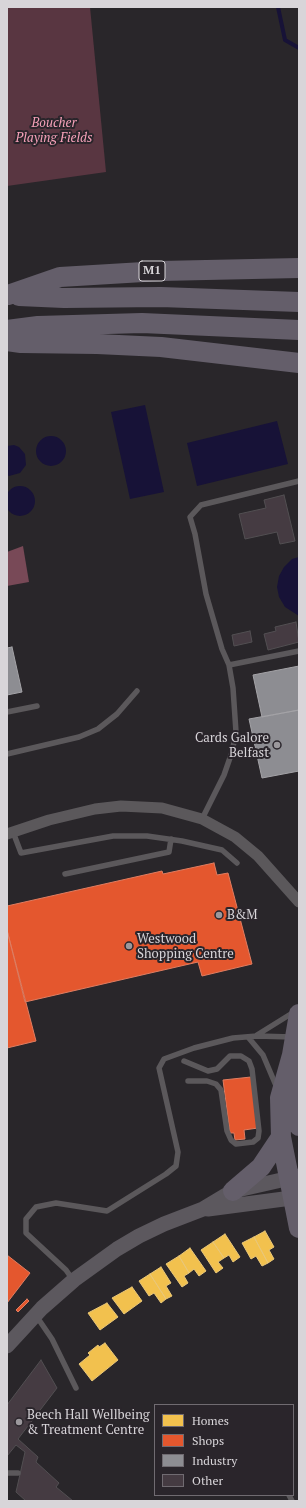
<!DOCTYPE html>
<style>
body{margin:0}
#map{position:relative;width:306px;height:1508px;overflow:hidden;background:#29262a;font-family:"PT Serif",serif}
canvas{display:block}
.frame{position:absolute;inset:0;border:8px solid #d8d5d9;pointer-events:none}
.legend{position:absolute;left:154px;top:1404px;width:140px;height:92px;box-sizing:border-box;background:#2a252b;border:1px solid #706b71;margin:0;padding:5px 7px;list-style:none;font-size:12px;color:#d8d5d9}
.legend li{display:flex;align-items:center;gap:8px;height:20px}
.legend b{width:20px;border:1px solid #706b71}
</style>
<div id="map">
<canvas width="306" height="1508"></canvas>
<div class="frame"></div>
<ul class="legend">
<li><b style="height:11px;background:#f2c14e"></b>Homes</li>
<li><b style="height:11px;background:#e4572e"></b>Shops</li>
<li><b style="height:11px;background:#8d8d92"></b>Industry</li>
<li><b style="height:11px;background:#453b42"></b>Other</li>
</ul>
</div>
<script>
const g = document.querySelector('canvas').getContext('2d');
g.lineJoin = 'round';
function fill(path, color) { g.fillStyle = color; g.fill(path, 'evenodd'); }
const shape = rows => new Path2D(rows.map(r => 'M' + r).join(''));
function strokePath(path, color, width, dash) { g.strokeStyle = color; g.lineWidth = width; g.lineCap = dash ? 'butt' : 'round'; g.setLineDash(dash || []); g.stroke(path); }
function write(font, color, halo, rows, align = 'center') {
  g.font = font + ' "PT Serif",serif'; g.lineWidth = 4; g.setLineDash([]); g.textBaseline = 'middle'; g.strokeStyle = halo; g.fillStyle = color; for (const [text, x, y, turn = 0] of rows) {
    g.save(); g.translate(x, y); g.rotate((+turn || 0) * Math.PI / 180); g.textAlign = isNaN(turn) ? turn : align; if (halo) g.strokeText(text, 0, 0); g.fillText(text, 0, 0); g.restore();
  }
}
fill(shape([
 [7,7,90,7,106,172,7,186]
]), '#593641');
fill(shape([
 [23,546,29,582,7,586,7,552]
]), '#784957');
fill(shape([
 [145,405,164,492,130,499,111,412],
 [277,421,288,464,197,486,187,443],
 '36 451a15 15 0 1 1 30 0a15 15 0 1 1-30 0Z',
 [14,445,19,447,25,454,26,465,20,473,9,476,7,475,7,446],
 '5 501a15 15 0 1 1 30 0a15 15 0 1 1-30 0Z',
 [299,557,299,616,285,607,279,597,277,587,279,576,284,567,292,559]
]), '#171237');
const homes = shape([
 [265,1231,274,1247,269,1250,274,1259,268,1263,254,1237,265,1231],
 [225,1234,240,1257,233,1262,229,1255,224,1258,213,1242,225,1234],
 [254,1237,268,1263,262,1266,256,1256,251,1259,242,1243,254,1237],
 [213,1242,224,1258,218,1262,223,1268,216,1273,201,1250,213,1242],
 [190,1248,206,1271,199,1276,194,1269,189,1273,179,1256,190,1248],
 [179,1256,189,1273,184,1276,188,1283,182,1287,166,1264,179,1256],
 [161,1267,171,1283,166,1286,172,1296,166,1299,150,1274,161,1267],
 [150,1274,166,1299,161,1303,154,1293,149,1296,139,1281,150,1274],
 [132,1287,142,1301,124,1314,112,1298,132,1287],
 [107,1303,118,1317,100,1330,88,1313,107,1303],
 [105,1343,118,1360,92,1381,79,1364,90,1355,88,1353,98,1345,99,1347,105,1343]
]);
fill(homes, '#f2c14e');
strokePath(homes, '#eac778', 1);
const shops = shape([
 [214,863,217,875,228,873,252,964,202,976,198,962,25,1002,7,930,7,906,162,871,163,874,214,863],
 [7,930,36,1041,7,1048,7,930],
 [251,1077,258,1128,244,1130,245,1139,235,1140,234,1133,230,1133,223,1080,251,1077],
 [7,1255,30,1273,7,1303,7,1255],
 [27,1299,29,1301,18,1312,16,1310,27,1299]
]);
fill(shops, '#e4572e');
strokePath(shops, '#e07d61', 1);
const industry = shape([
 [12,647,22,692,7,695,7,648,12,647],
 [299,666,299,710,262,717,253,675,299,666],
 [299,710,299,771,262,778,249,719,299,710]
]);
fill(industry, '#8d8d92');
strokePath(industry, '#a4a3a7', 1);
strokePath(shape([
 [278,7,285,40,299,48]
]), '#171237', 4);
const building = shape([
 [284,495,295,541,280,544,277,532,245,539,239,514,266,508,264,500,284,495],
 [296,622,299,642,268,650,264,634,276,631,275,627,296,622],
 [250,631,252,642,234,646,232,635,250,631],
 [41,1360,57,1388,18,1439,38,1457,36,1462,59,1483,56,1487,73,1501,26,1501,16,1492,25,1452,16,1445,7,1456,7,1405,41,1360]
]);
fill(building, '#453b42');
strokePath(building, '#524f52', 1);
strokePath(shape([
 [229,665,299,651],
 [7,712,37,706],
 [7,754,79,737,98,729,117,714,137,691],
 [202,819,224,775,232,752,236,732,233,688,229,665,222,649,206,594,195,534,190,517,201,505,299,481],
 [13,832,21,853,113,836,147,836,182,841,222,850,237,863],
 [65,874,169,852,171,839],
 [257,1035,294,1012],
 [248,1037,263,1055,277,1088],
 [184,1061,208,1071,217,1069,230,1056,241,1056,249,1061,252,1069,259,1131,258,1138,253,1142,236,1144,231,1140,227,1131,221,1090,216,1084,207,1081,188,1081],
 [73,1280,66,1270,26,1233,26,1219,36,1207,56,1203,107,1211,166,1174,176,1166,178,1152,159,1068,164,1059,194,1048,233,1038,257,1036,292,1037],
 [37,1317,52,1339,76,1388],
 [7,1473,18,1473],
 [289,1495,292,1501]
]), '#5b585b', 5.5);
strokePath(shape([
 [7,834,49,820,95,809,121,806,162,808,202,819,235,837,258,856,299,902]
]), '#5b585b', 11);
strokePath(shape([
 [208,1209,299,1197],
 [7,1346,42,1308,74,1280,117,1249,139,1236,164,1224,203,1209,233,1191,299,1176]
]), '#5c585e', 15);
strokePath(shape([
 [8,295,60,277,160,271,299,268],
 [19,296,64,298,161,297,299,302],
 [7,330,38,326,142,323,299,330],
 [7,341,21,343,97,344,161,347,299,363],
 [299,1014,292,1055,280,1098,281,1137,299,1228],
 [293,1067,299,1126],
 [233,1191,261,1167,281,1137]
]), '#645e6a', 20);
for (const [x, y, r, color] of [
 [277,745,4,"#9b989c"],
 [219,915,4,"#9b989c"],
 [129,946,4,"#9b989c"],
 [19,1422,4,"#9b989c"]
]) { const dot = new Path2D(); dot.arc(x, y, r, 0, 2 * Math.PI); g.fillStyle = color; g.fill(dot); strokePath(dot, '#2a252b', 1.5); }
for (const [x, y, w] of [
 [152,271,26]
]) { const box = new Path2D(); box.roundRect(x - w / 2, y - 10, w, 20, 3); g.fillStyle = '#2a252b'; g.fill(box); strokePath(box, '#d8d5d9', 1); }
write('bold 12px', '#d8d5d9', null, [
 ["M1",152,271]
]);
write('italic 13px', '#f6a1b9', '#2a252b', [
 ["Boucher",54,123],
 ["Playing Fields",54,138]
]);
write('13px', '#d8d5d9', '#2a252b', [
 ["Cards Galore",269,738,"right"],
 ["Belfast",269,753,"right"],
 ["B&M",227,915],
 ["Westwood",137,939],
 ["Shopping Centre",137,954],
 ["Beech Hall Wellbeing",27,1415],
 ["& Treatment Centre",27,1430]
], 'left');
</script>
